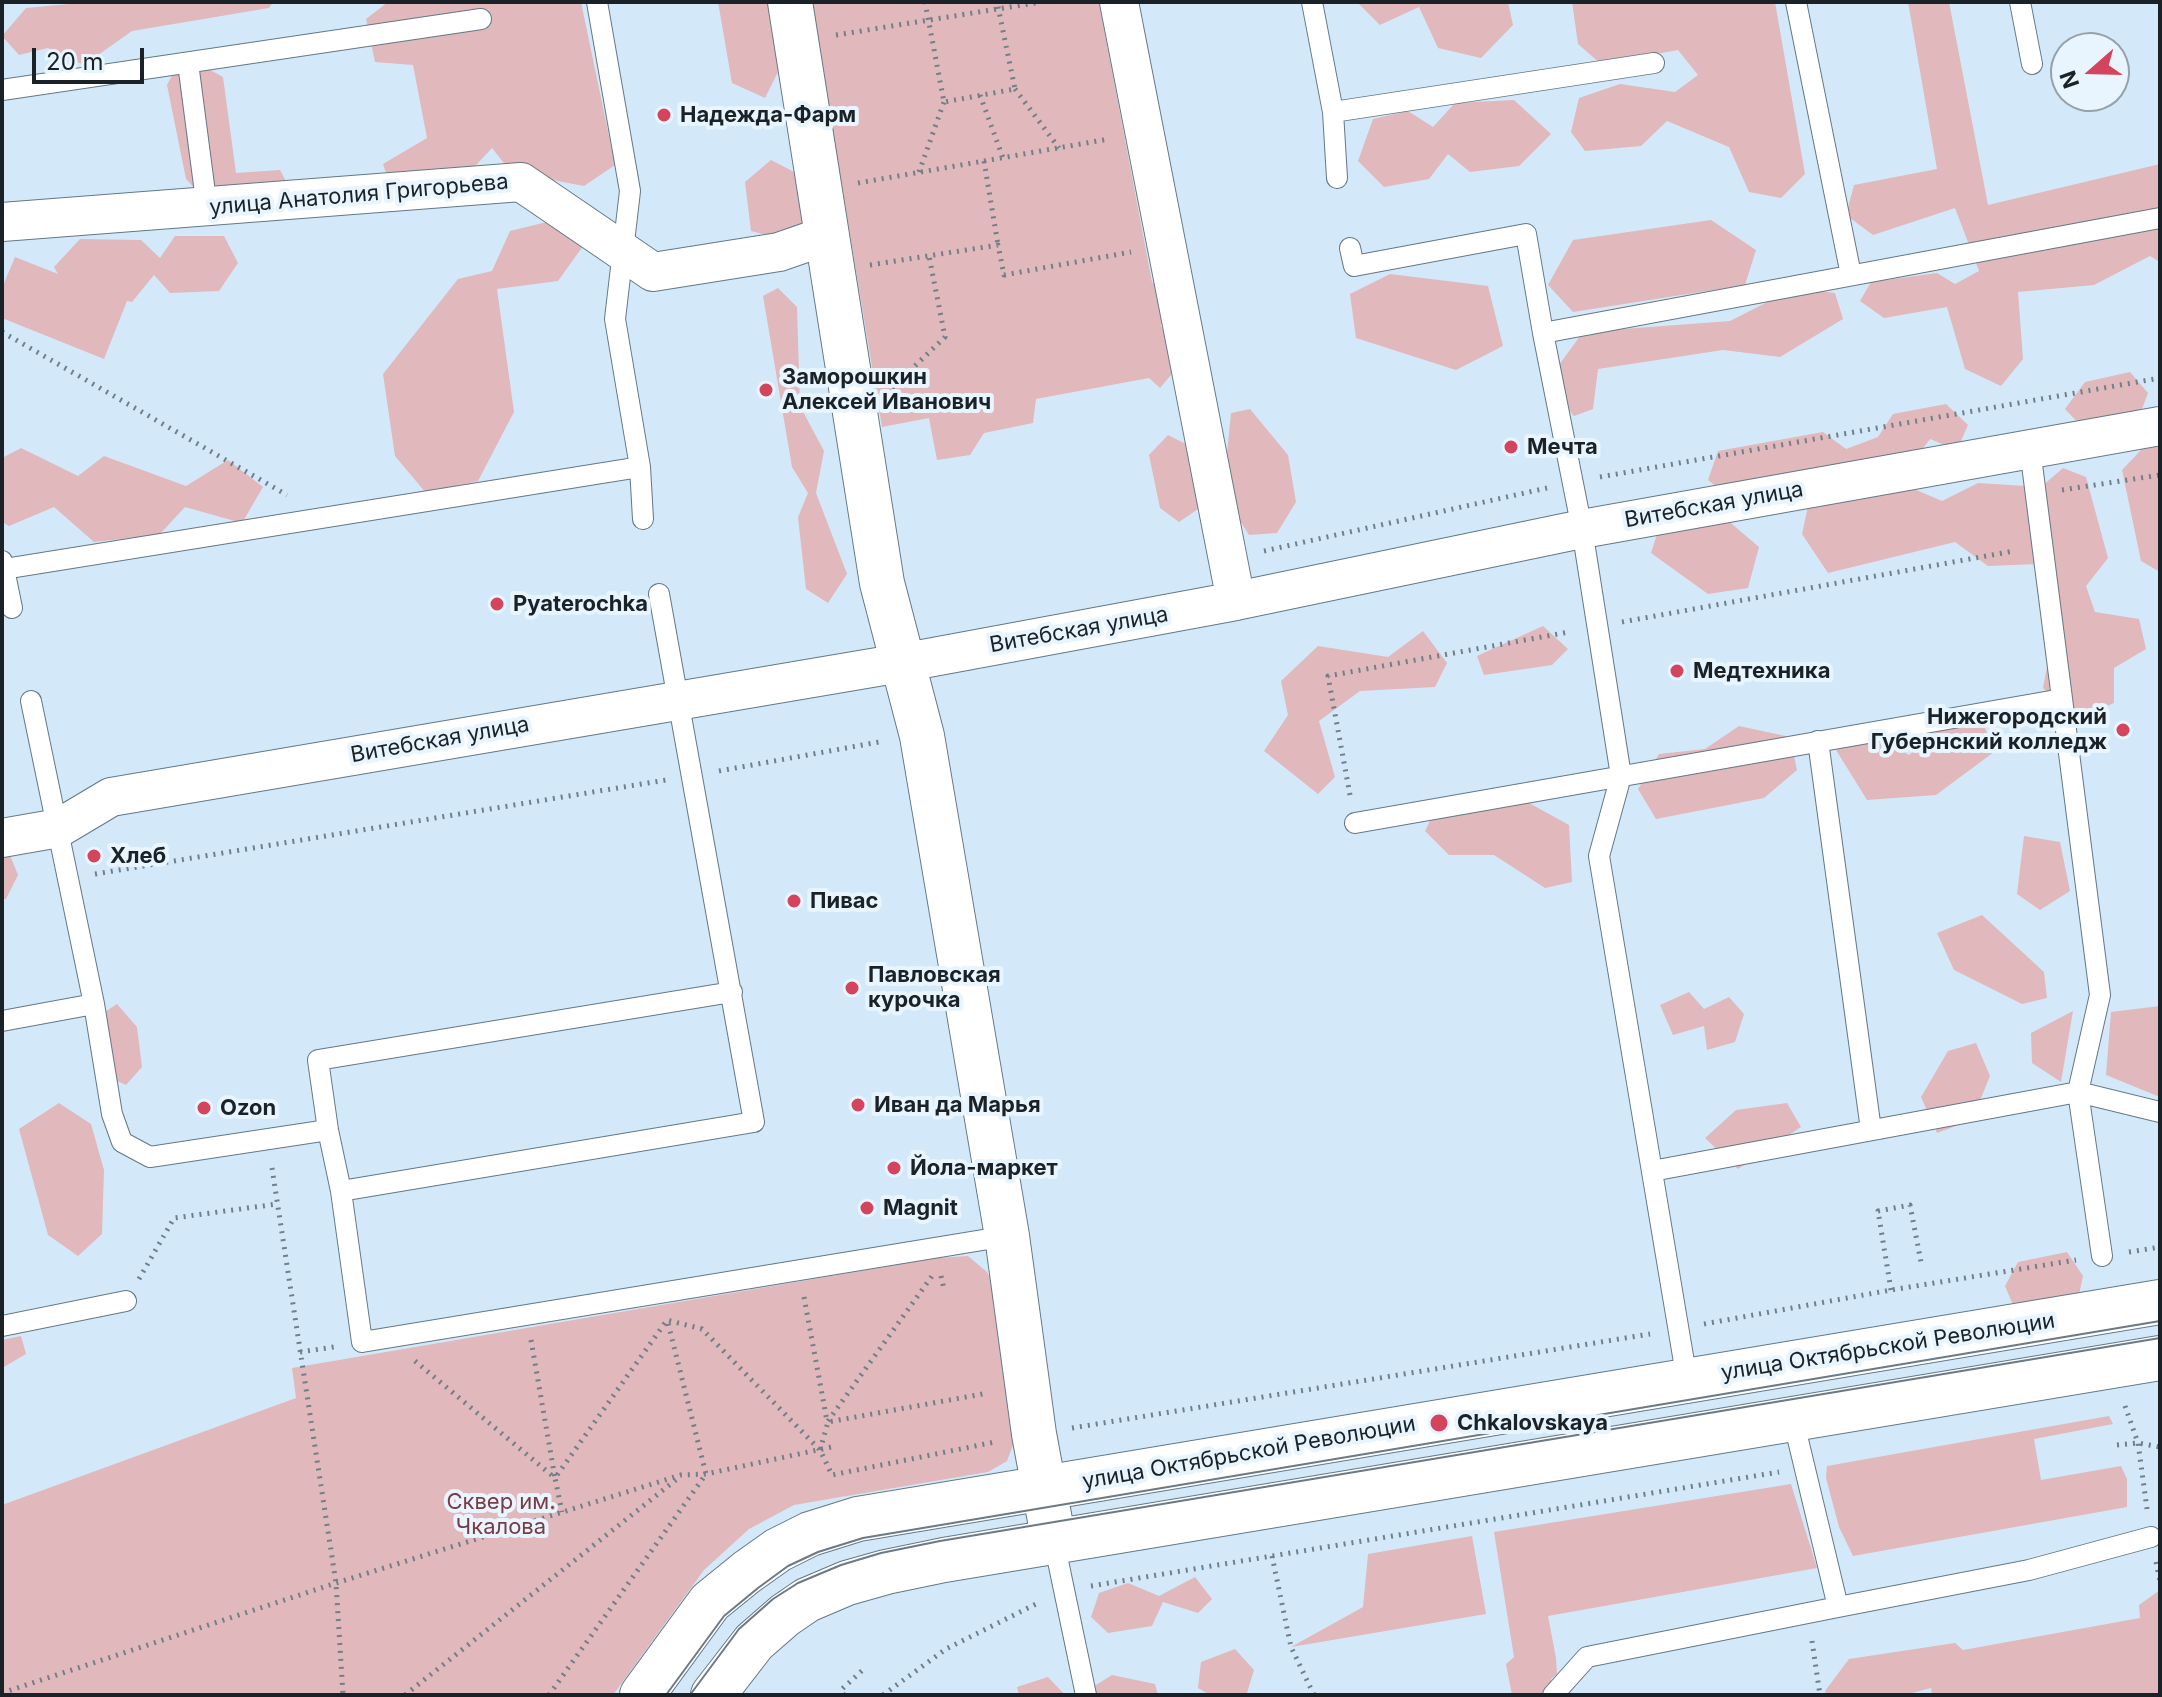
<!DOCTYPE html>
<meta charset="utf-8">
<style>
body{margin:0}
#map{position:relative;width:2162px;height:1697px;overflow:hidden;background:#d3e9f9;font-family:Inter,sans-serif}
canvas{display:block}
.frame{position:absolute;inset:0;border:4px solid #1a2228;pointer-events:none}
.north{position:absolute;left:2050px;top:32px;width:80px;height:80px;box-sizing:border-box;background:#e8f5ff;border:2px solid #96a1a9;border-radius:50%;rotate:250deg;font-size:22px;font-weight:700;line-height:32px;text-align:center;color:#1a2228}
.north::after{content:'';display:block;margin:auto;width:28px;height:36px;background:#d4445d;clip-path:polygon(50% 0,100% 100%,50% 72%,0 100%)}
.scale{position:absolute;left:32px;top:48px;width:112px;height:36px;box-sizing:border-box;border:4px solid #1a2228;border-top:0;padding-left:10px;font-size:24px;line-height:28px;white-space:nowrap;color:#1a2228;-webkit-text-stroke:6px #e8f5ff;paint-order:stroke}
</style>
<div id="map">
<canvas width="2162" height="1697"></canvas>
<div class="frame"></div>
<div class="north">N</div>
<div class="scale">20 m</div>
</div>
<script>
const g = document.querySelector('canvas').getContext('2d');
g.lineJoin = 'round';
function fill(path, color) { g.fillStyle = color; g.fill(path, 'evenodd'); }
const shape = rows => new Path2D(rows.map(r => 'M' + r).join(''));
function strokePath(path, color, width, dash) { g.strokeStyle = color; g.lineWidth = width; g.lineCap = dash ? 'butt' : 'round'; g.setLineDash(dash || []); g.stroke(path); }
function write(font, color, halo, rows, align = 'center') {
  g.font = font + ' Inter,sans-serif'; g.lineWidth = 8; g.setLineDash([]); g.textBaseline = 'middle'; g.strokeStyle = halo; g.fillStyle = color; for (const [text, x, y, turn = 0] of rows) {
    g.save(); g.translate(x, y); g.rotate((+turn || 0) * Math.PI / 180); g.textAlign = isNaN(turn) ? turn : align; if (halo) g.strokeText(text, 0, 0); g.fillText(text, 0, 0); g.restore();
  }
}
fill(shape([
 [91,2,273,2,269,8,132,31,84,65,48,48,19,55,2,36,26,8],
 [388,2,581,2,615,165,584,186,511,172,492,148,466,176,390,186,383,164,427,138,413,65,375,62,366,19],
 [718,2,769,2,782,64,765,98,732,83],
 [812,2,1099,2,1152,282,1164,289,1161,326,1180,364,1160,388,1149,378,1036,399,1033,423,984,433,970,455,937,460,929,418,882,427,841,180,814,175],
 [1357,2,1508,2,1513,25,1481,58,1438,48,1419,7,1380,25],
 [1572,2,1775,2,1805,174,1781,198,1749,192,1729,147,1667,121,1641,146,1585,151,1571,132,1579,98,1620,84,1675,92,1698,75,1678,50,1601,64,1578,44],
 [1908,2,1949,2,1988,205,2160,164,2160,262,2150,256,2094,285,2018,292,2023,359,2001,386,1965,369,1947,307,1884,318,1860,301,1871,282,1937,273,1955,284,1979,271,1955,208,1873,235,1846,215,1854,185,1937,169],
 [183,55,223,77,236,173,280,170,292,193,218,214,186,179,167,85],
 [1514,100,1551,134,1519,166,1470,172,1448,154,1429,179,1384,187,1358,161,1373,119,1408,111,1433,127,1455,103],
 [771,160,800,175,810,217,786,240,751,231,745,182],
 [563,218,586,242,558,281,497,289,514,412,478,481,426,493,395,456,383,374,458,279,492,271,510,231],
 [1711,220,1756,250,1745,285,1573,312,1548,285,1573,240],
 [175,236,224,236,238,263,219,291,170,293,154,275,132,302,127,301,104,359,2,318,2,288,15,257,58,274,54,267,80,239,141,240,160,258],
 [1390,274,1488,286,1503,346,1456,370,1356,338,1350,294],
 [778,288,797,307,800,406,824,451,816,493,847,574,828,603,806,589,798,517,808,493,792,467,763,296],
 [1795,288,1835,293,1843,319,1780,357,1723,350,1598,369,1593,409,1574,416,1545,384,1583,332,1730,321],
 [2130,372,2148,393,2137,422,2088,433,2065,409,2085,382],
 [1946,404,1968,425,1957,450,1930,439,1914,460,1732,499,1708,480,1718,451,1823,432,1846,449,1878,437,1893,414],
 [1250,409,1288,455,1296,502,1277,533,1249,535,1223,494,1231,413],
 [1168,435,1196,449,1204,505,1179,522,1160,508,1149,455],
 [2160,445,2160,572,2141,561,2122,470,2142,449],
 [21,448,78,476,104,456,186,486,228,460,263,487,242,523,185,507,159,535,94,542,54,507,9,526,2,522,2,458],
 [2063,468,2086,477,2108,558,2086,586,2095,612,2139,619,2146,649,2114,668,2114,703,2076,719,2043,688,2058,609,2037,564,1988,566,1955,542,1828,573,1802,534,1810,497,1900,483,1942,501,1978,483,2041,487],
 [1719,513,1759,547,1748,588,1708,594,1651,553,1658,531],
 [1543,626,1568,649,1552,665,1484,675,1477,656],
 [1423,631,1447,663,1435,687,1360,691,1319,721,1335,777,1318,794,1264,751,1288,715,1281,681,1318,646,1388,657],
 [1739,726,1790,737,1797,770,1764,798,1656,819,1638,789,1659,754,1705,749],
 [1863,726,1909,755,1942,727,1985,728,1994,752,1936,795,1867,800,1836,750],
 [1500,787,1569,825,1572,882,1545,888,1494,855,1449,855,1425,831,1441,799],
 [2024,836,2060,842,2070,891,2040,910,2017,894],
 [7,848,18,875,6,899,2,899,2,849],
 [1982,915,2044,972,2047,998,2022,1004,1954,970,1937,933],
 [1689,992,1704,1009,1729,997,1744,1014,1735,1042,1707,1050,1704,1026,1673,1035,1660,1005],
 [117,1004,137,1027,142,1067,126,1085,97,1072,88,1023],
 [2160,1006,2160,1097,2106,1075,2111,1012],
 [2073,1011,2061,1082,2032,1063,2031,1033],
 [1976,1043,1990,1076,1972,1120,1937,1133,1921,1097,1948,1051],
 [59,1103,91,1124,104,1170,102,1234,78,1256,48,1235,19,1129],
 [1787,1103,1801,1127,1738,1169,1705,1138,1736,1110],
 [2067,1252,2083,1276,2076,1308,2019,1319,2005,1286,2018,1262],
 [968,1256,987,1272,999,1294,1016,1437,1007,1461,988,1472,794,1505,749,1529,704,1570,613,1695,2,1695,2,1505,296,1398,292,1368,937,1258],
 [21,1336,26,1354,2,1368,2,1340],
 [2109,1416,2113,1424,2034,1439,2041,1480,2121,1466,2127,1479,2127,1507,1853,1556,1839,1527,1826,1478,1827,1466],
 [1791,1484,1817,1568,1548,1616,1556,1658,1557,1674,1551,1679,1553,1686,1542,1695,1512,1695,1506,1664,1514,1657,1494,1532],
 [1472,1536,1486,1614,1291,1647,1363,1607,1368,1554],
 [1195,1577,1212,1599,1198,1613,1163,1602,1152,1626,1108,1633,1091,1617,1099,1593,1128,1583,1159,1596],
 [2160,1590,2160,1695,1932,1695,1931,1688,1904,1695,1826,1695,1825,1691,1849,1659,1955,1643,1963,1650,2140,1618,2139,1605],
 [1235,1649,1254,1670,1247,1693,1210,1695,1198,1688,1201,1662],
 [1112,1675,1155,1684,1158,1695,1080,1695],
 [1048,1677,1065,1695,1019,1695,1017,1687]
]), '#e1b8bb');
const service = shape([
 [1312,2,1333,112,1654,63],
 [1796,2,1851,275],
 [2020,2,2032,64],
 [188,63,207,208],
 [2,90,481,19],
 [1333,112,1337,178],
 [1350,248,1354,266,1526,234,1543,333],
 [2030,449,2100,995,2078,1092,2102,1256],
 [640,467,643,519],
 [2,561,4,569,640,467,615,319,630,191,597,2],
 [4,569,12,608],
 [31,701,94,1004,112,1114,122,1142,150,1157,328,1130],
 [1818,741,1871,1130],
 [1355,823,2062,699],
 [732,992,318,1060,328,1130,341,1191,362,1342,1007,1236],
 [2,1021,94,1004],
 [1652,1171,2078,1092,2160,1112],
 [341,1191,754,1122,659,594],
 [2,1326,126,1301],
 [1687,1380,1599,856,1621,776,1582,529,1543,333,2160,218],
 [1793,1419,1838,1607,2029,1570,2151,1537],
 [1054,1542,1086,1695],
 [1553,1695,1587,1657,1838,1607]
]);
const minor = shape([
 [1119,2,1236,601],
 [2,222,521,182,653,272,779,252,828,235],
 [2,838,59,828,111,797,901,663,1236,601,1582,529,2160,426]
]);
const tertiary = shape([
 [790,2,882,583,922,736,1007,1236,1034,1434,1054,1542]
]);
const secondary = shape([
 [642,1695,710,1602,747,1572,778,1550,810,1534,858,1519,2160,1302],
 [713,1695,754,1642,785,1615,807,1600,847,1583,886,1572,944,1560,2160,1358]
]);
strokePath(service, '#647886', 22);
strokePath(minor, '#647886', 40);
strokePath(tertiary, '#647886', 46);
strokePath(secondary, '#647886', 46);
strokePath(shape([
 [925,2,944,102,1015,89,997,2],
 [836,35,1041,2],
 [1015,89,1059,148],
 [980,95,1003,158],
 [984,161,1109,139],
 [919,172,944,102],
 [858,183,984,161,998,245],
 [870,265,998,245,1004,275,1131,252],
 [2,332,287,495],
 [892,388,945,337,929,256],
 [1600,477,2160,378],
 [2062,490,2160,475],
 [1264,551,1547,488],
 [1622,622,2014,551],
 [719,771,879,742],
 [1350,795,1328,676,1569,632],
 [95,874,666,780],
 [272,1168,336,1583,343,1695],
 [2129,1252,2160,1247],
 [941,1276,944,1289],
 [139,1279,174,1218,277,1204],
 [1891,1290,1878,1211,1910,1205,1921,1262],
 [804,1297,827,1421],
 [1704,1324,1891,1290,2076,1260],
 [531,1340,555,1478,667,1320,702,1329,820,1450,832,1475,995,1442],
 [300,1352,334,1347],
 [415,1361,555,1478,562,1512],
 [2125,1406,2138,1443,2147,1509],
 [828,1421,932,1276],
 [1072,1428,1650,1334],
 [2117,1445,2138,1443,2160,1447],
 [820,1450,828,1422,988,1393],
 [1272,1556,1291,1647,1314,1695],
 [2156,1562,2160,1581],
 [1091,1586,1779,1472],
 [1812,1641,1820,1695],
 [2,1693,336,1583,681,1475,706,1474,836,1446],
 [405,1695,677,1479],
 [549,1695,706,1474,667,1319],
 [844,1695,841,1690,866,1667],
 [883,1695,946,1649,1040,1602]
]), '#707f89', 5, [2, 6]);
strokePath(service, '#fff', 20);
strokePath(minor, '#fff', 38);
strokePath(tertiary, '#fff', 44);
strokePath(secondary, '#fff', 44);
strokePath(shape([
 [666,1695,724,1616,758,1588,788,1566,818,1552,863,1538,2160,1321],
 [690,1695,739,1629,773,1599,798,1583,841,1565,881,1553,940,1541,2160,1338]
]), '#6b7a84', 2);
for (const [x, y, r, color] of [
 [664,115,8,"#d4445d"],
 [766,390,8,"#d4445d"],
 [1511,447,8,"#d4445d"],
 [497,604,8,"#d4445d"],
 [1677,671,8,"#d4445d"],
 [2123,730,8,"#d4445d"],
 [94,856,8,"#d4445d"],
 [794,901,8,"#d4445d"],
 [852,988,8,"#d4445d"],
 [858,1105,8,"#d4445d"],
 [204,1108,8,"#d4445d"],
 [894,1168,8,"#d4445d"],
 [867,1208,8,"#d4445d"],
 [1439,1423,10,"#d4445d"]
]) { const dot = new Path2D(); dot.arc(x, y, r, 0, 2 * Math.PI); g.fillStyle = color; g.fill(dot); strokePath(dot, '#e8f5ff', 3); }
write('bold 22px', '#1a2228', '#e8f5ff', [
 ["Надежда-Фарм",680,115],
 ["Заморошкин",782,377],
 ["Алексей Иванович",782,402],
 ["Мечта",1527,447],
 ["Pyaterochka",513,604],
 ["Медтехника",1693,671],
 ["Нижегородский",2107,717,"right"],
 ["Губернский колледж",2107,742,"right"],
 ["Хлеб",110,856],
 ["Пивас",810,901],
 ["Павловская",868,975],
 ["курочка",868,1000],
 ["Иван да Марья",874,1105],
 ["Ozon",220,1108],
 ["Йола-маркет",910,1168],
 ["Magnit",883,1208],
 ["Chkalovskaya",1457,1423]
], 'left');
write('22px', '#1a2228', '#e8f5ff', [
 ["улица Анатолия Григорьева",359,195,-5],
 ["Витебская улица",1714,505,-10],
 ["Витебская улица",1079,630,-10],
 ["Витебская улица",440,740,-10],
 ["улица Октябрьской Революции",1888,1347,-9],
 ["улица Октябрьской Революции",1249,1453,-10]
]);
write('22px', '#7a3c43', '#e8f5ff', [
 ["Сквер им.",501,1502],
 ["Чкалова",501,1527]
]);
</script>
